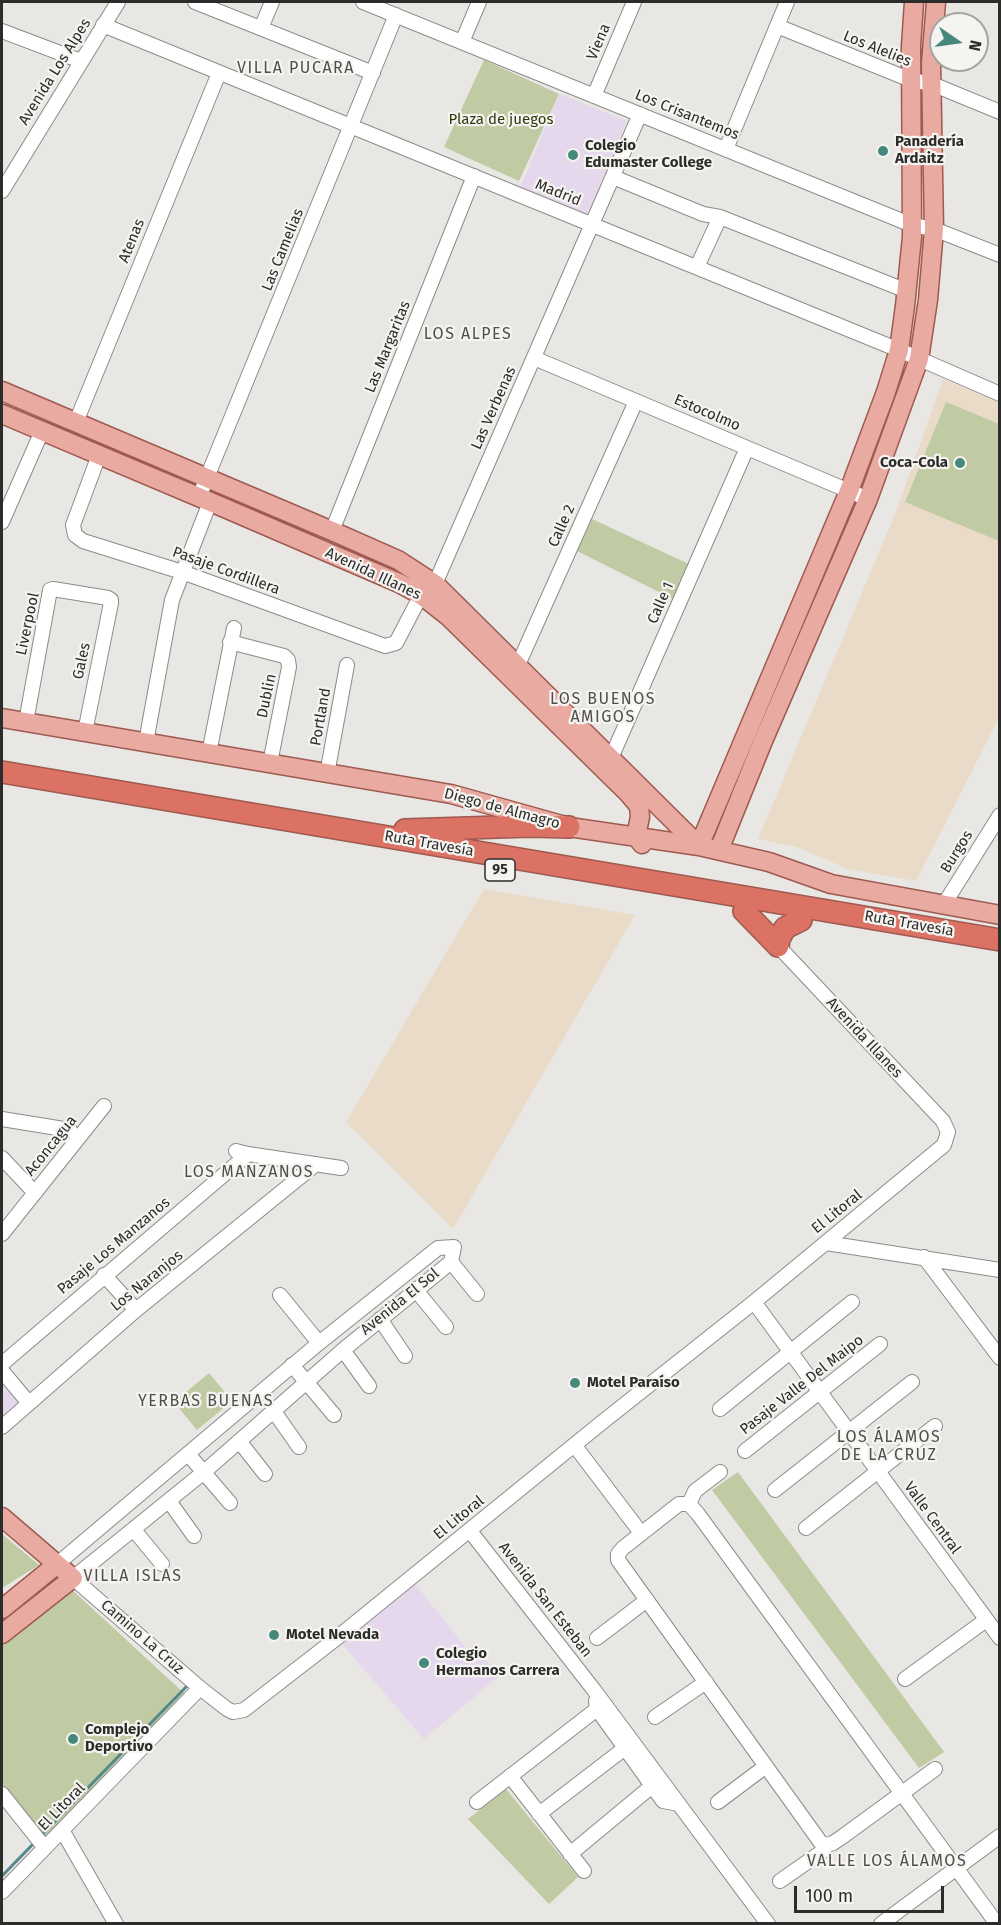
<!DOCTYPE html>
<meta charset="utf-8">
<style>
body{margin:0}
#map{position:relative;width:1001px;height:1925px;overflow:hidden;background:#e8e7e4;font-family:"Fira Sans",sans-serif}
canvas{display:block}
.frame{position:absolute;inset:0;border:3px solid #2c2c2b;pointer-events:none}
.north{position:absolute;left:929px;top:12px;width:60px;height:60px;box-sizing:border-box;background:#f6f4f1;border:2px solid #a5a4a2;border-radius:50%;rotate:103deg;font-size:16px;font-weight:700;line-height:24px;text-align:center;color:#2c2c2b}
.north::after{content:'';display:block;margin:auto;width:21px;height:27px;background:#46897c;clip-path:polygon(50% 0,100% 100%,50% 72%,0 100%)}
.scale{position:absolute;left:794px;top:1886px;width:150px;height:27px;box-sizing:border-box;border:3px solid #2c2c2b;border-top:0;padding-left:8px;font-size:18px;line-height:21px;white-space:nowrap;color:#2c2c2b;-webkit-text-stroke:4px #f6f4f1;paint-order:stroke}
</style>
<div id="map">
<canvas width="1001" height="1925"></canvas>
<div class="frame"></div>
<div class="north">N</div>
<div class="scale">100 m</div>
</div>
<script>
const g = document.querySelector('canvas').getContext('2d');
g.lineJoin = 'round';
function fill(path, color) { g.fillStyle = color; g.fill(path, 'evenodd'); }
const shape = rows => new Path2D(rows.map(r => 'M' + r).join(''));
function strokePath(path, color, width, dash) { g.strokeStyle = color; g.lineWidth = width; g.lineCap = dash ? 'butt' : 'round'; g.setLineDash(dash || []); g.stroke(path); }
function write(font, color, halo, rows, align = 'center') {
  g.font = font + ' "Fira Sans",sans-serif'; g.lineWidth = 4.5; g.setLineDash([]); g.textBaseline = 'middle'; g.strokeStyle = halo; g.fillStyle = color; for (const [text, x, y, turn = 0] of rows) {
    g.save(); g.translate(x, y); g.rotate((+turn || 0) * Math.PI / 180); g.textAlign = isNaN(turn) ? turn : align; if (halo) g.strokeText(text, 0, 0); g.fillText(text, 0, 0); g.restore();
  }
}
fill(shape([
 [943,379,999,402,999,718,916,881,848,869,796,847,758,839,896,512],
 [484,889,635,915,453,1229,346,1122]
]), '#eadbc8');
fill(shape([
 [559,94,627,121,586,217,520,188],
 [2,1374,25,1401,2,1422],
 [415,1584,467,1649,474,1644,499,1676,424,1739,342,1644]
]), '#e5d8ec');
fill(shape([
 [484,60,559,94,519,181,444,147],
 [946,402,999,424,999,541,905,502],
 [592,519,693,566,677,601,577,551],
 [209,1373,232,1401,197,1430,174,1402],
 [738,1472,944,1752,919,1768,712,1490],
 [2,1534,39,1565,2,1588],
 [69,1587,185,1694,48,1842,2,1784,2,1641],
 [506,1789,578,1877,549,1904,468,1819]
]), '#c0caa3');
strokePath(shape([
 [42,1835,186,1687],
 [2,1876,34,1843]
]), '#528a8b', 3);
const minor = shape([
 [195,2,373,73],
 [363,2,912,225,934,229,1000,255],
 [103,25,899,350,1000,394],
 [777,26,911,80,932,84,1000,112],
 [261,28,272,2],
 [2,31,81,61],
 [462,42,479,2],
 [594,96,634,2],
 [726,149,787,2],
 [613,177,703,214,720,217,907,291],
 [2,191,118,2],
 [697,267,720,217],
 [534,358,868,499],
 [76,422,219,73],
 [99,455,73,525,75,535,83,541,182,572,385,646,396,643,421,595],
 [199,497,396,15],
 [2,522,42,431],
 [332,531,474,176],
 [435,584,640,114],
 [230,642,284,656,288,660,289,667,270,763],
 [518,665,636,401],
 [26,722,50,590,53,589,108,598,111,600,111,603,85,732],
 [146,742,172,600,210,502],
 [209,753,234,628],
 [608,765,747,448],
 [327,774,347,665],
 [943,906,1000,815],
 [2,1119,70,1130],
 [236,1151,248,1154,341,1168],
 [2,1158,35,1193],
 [2,1234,104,1106],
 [826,1243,1000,1270],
 [924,1257,1000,1358],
 [451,1262,477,1294],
 [104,1275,136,1310],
 [415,1289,446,1327],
 [280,1295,319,1343],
 [754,1302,1000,1638],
 [380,1319,405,1356],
 [343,1350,369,1386],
 [2,1364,248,1154],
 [292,1365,334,1415],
 [2,1371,28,1402],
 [720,1409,852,1302],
 [273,1410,299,1447],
 [2,1427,136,1310,316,1164],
 [239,1441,265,1474],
 [575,1446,641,1533],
 [745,1451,880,1344],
 [188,1454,230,1503],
 [775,1490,912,1382],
 [169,1501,194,1536],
 [689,1504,695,1491,720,1472],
 [806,1528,935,1426],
 [134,1530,162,1564],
 [470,1531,594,1690,768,1924],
 [56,1565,319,1343,438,1248,454,1247,451,1262,343,1350,204,1472,73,1578,200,1688,227,1709,233,1712,244,1710,333,1641,600,1424,754,1302,944,1145,948,1132,943,1121,778,946],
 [597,1638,647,1600],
 [905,1679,986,1620],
 [596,1701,597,1709,663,1801,679,1804],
 [655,1717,706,1682],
 [510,1776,584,1871],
 [2,1794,45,1848],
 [477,1802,597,1709],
 [718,1802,766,1766],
 [539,1814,625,1748],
 [62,1830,116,1924],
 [827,1845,821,1843,618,1560,618,1554,623,1548,679,1504,689,1504,698,1514,997,1924],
 [570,1854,652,1786],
 [780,1881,823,1851,827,1845,833,1843,842,1837,935,1769],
 [2,1892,200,1688],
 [881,1924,1000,1836]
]);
const major = shape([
 [2,391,332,531,398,560,435,584,699,846],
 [2,414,220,506,399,583,421,595,449,617,628,793,639,806,640,817,636,836,642,844],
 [2,718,451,794,569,827,699,846,769,862,831,884,1000,915],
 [699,846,849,491,886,392,899,350,905,306,912,237,911,46,914,2],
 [719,850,763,741,868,499,919,359,928,300,934,229,931,64,936,2],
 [2,1517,73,1578,2,1634],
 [2,1609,56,1565]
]);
const highway = shape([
 [2,772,1000,940],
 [405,830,530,826,569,827],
 [744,911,778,946],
 [778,946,779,939,785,928,801,920]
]);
strokePath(minor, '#8d8b89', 16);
strokePath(major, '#9e5a50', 21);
strokePath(highway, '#9e5a50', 24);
strokePath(minor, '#fff', 14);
strokePath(major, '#e9aaa2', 18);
strokePath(highway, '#db7264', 21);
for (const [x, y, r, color] of [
 [883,151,6,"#46897c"],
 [573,155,6,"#46897c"],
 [960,463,6,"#46897c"],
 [575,1383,6,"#46897c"],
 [274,1635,6,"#46897c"],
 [424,1663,6,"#46897c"],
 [73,1739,6,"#46897c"]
]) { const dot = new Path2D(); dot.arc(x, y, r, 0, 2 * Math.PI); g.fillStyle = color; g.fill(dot); strokePath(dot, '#f6f4f1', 2); }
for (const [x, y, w] of [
 [500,870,30]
]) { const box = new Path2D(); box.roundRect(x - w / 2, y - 11, w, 22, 4.5); g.fillStyle = '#f6f4f1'; g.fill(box); strokePath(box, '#2c2c2b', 1.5); }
write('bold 14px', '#2c2c2b', null, [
 ["95",500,870]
]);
write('15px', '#2c2c2b', '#f6f4f1', [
 ["Viena",599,42,-67],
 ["Los Alelies",877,49,22],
 ["Avenida Los Alpes",55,72,-58],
 ["Los Crisantemos",687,115,22],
 ["Madrid",558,193,22],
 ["Atenas",132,241,-68],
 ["Las Camelias",283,250,-68],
 ["Las Margaritas",388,347,-68],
 ["Las Verbenas",494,408,-66],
 ["Estocolmo",707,413,23],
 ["Calle 2",562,526,-66],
 ["Pasaje Cordillera",226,571,20],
 ["Avenida Illanes",373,574,25],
 ["Calle 1",661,603,-66],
 ["Liverpool",28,624,-78],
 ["Gales",82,661,-78],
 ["Dublin",267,696,-78],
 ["Portland",321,717,-80],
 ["Diego de Almagro",502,809,15],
 ["Ruta Travesía",429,844,10],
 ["Burgos",957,852,-58],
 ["Ruta Travesía",909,924,10],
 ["Avenida Illanes",864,1038,47],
 ["Aconcagua",51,1146,-51],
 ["El Litoral",837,1212,-39],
 ["Pasaje Los Manzanos",114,1246,-40],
 ["Los Naranjos",147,1281,-39],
 ["Avenida El Sol",400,1302,-39],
 ["Pasaje Valle Del Maipo",802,1385,-38],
 ["El Litoral",459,1518,-39],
 ["Valle Central",932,1518,54],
 ["Avenida San Esteban",545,1600,52],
 ["Camino La Cruz",142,1637,41],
 ["El Litoral",62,1807,-46]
]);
write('15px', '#31390d', '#f6f4f1', [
 ["Plaza de juegos",501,120]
]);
write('bold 15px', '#2c2c2b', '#f6f4f1', [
 ["Panadería",895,142],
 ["Ardaitz",895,159],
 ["Colegio",585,146],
 ["Edumaster College",585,163],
 ["Coca-Cola",948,463,"right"],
 ["Motel Paraíso",587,1383],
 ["Motel Nevada",286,1635],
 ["Colegio",436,1654],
 ["Hermanos Carrera",436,1671],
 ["Complejo",85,1730],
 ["Deportivo",85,1747]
], 'left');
g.letterSpacing = '1.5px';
write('16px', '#504f4c', '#f6f4f1', [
 ["VILLA PUCARA",296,69],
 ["LOS ALPES",468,335],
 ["LOS BUENOS",603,700],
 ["AMIGOS",603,718],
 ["LOS MANZANOS",249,1173],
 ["YERBAS BUENAS",206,1402],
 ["LOS ÁLAMOS",889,1438],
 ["DE LA CRUZ",889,1456],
 ["VILLA ISLAS",133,1577],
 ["VALLE LOS ÁLAMOS",887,1862]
]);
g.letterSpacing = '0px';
</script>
